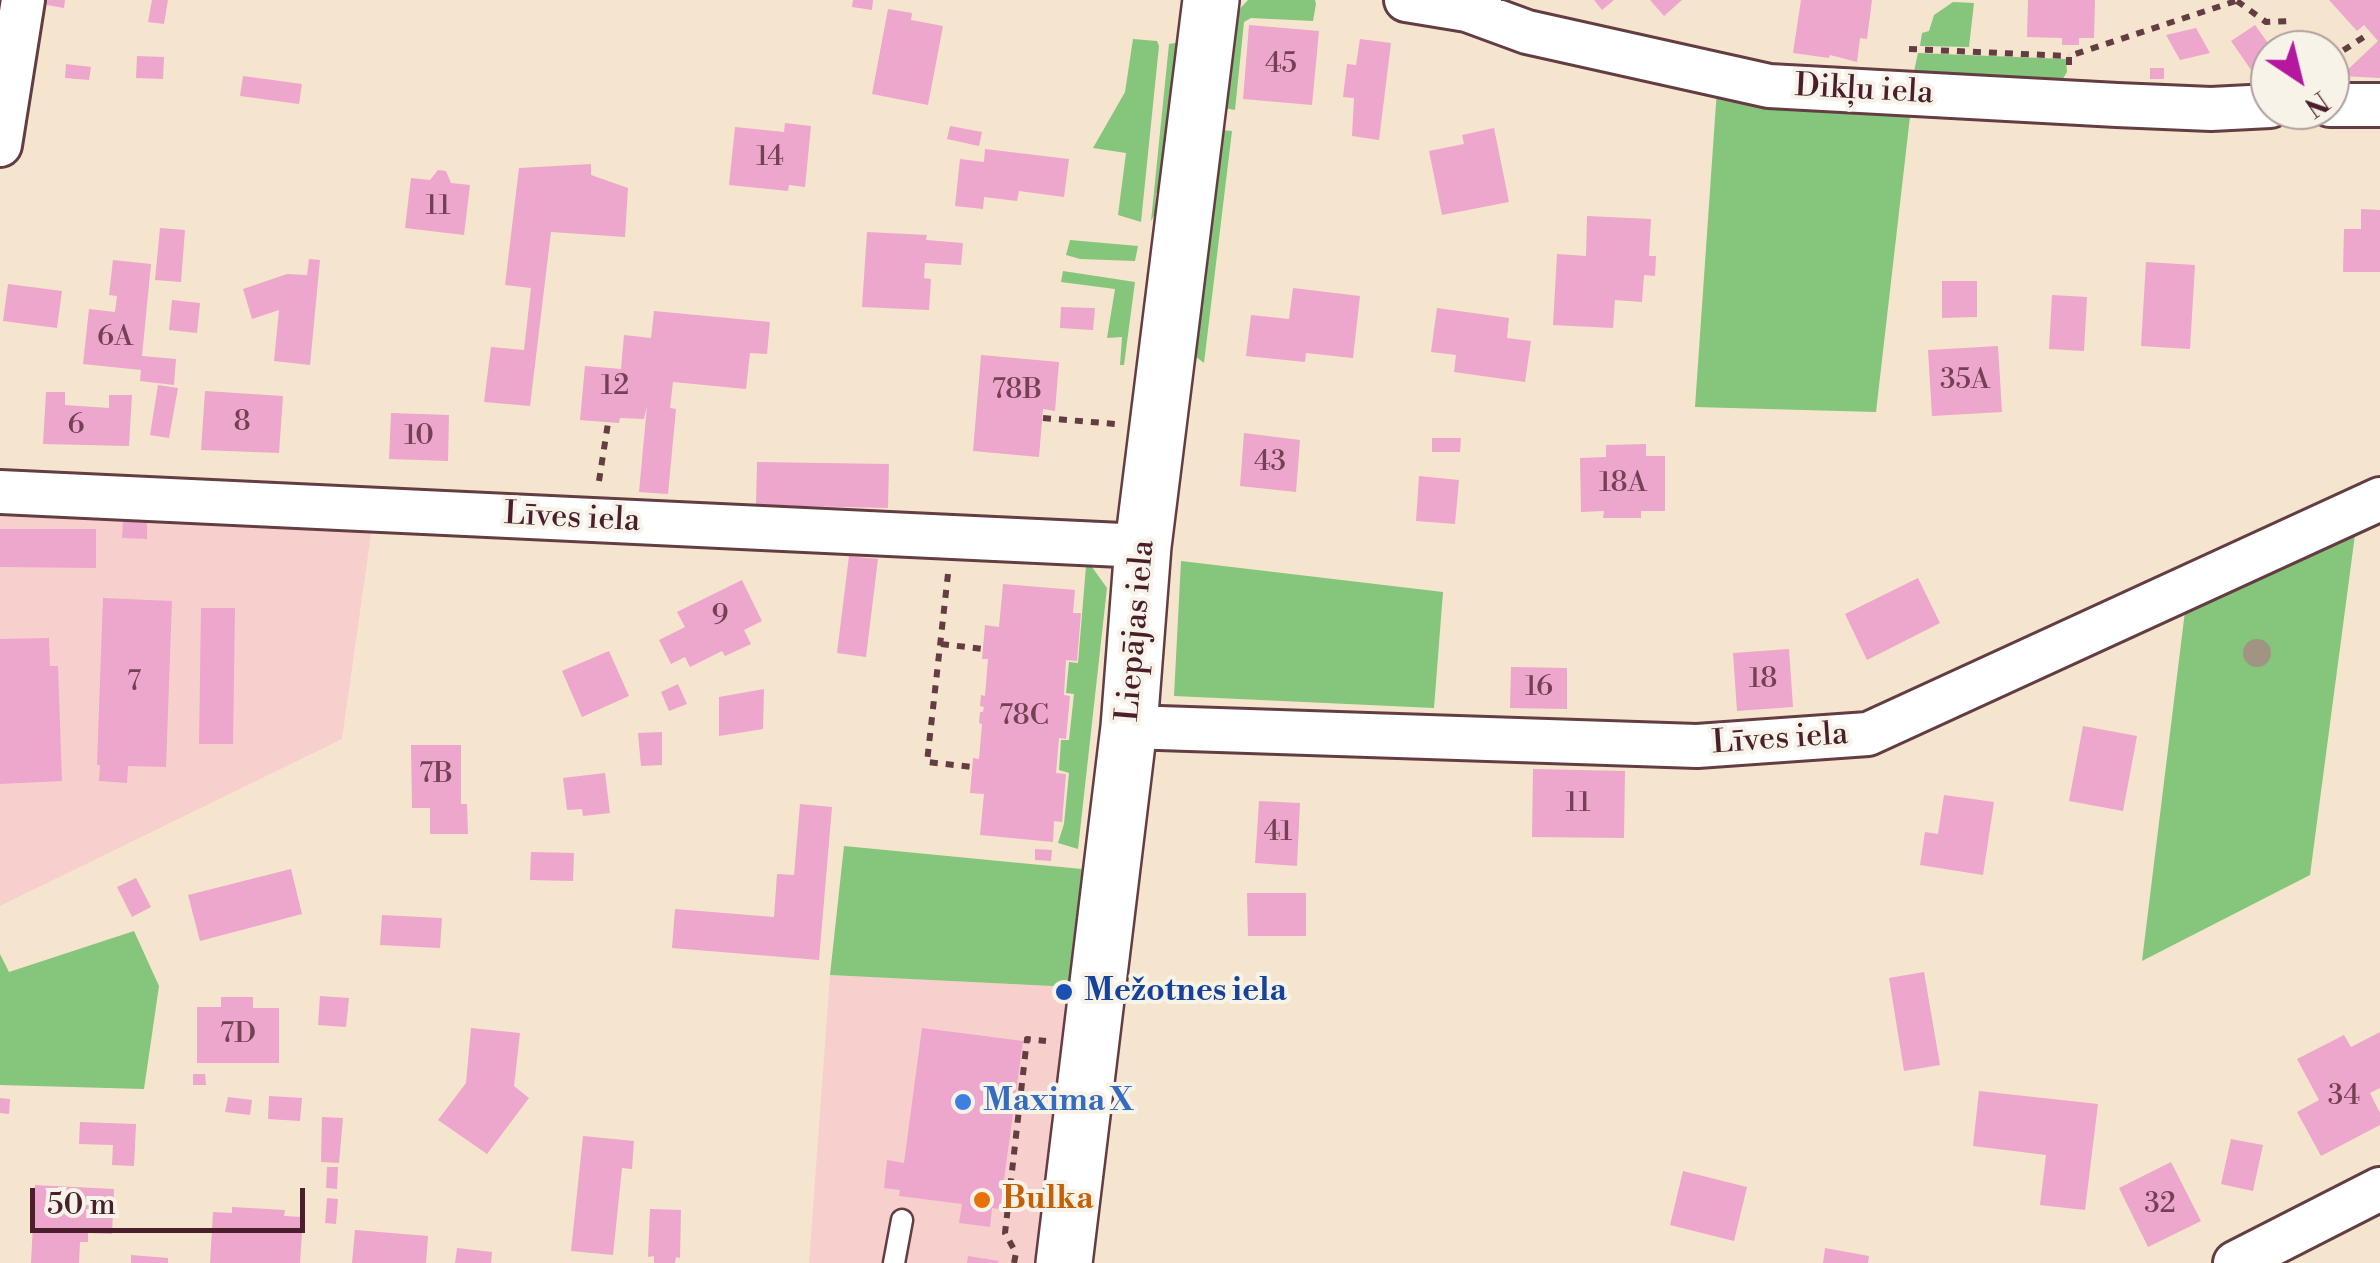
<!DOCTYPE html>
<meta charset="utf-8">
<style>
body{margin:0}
#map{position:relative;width:2380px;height:1263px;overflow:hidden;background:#f5e5ce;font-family:"Libre Bodoni",serif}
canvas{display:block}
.north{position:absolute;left:2250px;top:30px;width:100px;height:100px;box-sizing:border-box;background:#f7f3e8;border:2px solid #b29e9c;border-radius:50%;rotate:145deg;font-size:28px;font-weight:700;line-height:40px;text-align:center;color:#4a1f2b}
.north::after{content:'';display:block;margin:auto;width:35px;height:45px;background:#b5179e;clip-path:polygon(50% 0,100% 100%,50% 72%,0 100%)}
.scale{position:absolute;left:30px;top:1188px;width:275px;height:45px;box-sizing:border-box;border:5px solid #4a1f2b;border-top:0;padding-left:12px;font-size:30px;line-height:35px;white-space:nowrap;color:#4a1f2b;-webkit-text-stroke:8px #f7f3e8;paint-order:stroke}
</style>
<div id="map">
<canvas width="2380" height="1263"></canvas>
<div class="north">N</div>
<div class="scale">50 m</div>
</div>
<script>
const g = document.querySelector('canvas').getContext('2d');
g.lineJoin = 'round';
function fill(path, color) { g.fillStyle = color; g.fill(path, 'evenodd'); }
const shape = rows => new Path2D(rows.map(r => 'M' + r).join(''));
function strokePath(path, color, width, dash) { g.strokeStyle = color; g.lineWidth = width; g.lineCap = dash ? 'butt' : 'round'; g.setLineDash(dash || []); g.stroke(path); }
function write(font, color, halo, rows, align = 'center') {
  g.font = font + ' "Libre Bodoni",serif'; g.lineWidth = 8; g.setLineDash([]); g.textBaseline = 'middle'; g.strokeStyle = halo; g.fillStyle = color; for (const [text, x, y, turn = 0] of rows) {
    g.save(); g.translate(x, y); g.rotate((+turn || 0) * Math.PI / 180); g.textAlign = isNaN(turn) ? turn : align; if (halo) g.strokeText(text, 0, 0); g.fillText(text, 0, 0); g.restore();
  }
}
fill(shape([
 [0,504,372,527,342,739,0,906],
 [830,975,1072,987,1040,1263,809,1263]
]), '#f7d0cd');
fill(shape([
 [1248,0,1315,0,1316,4,1313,21,1251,18,1244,22,1235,110,1224,108,1234,15],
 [1953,2,1974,3,1969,47,1920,46,1922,33,1929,31,1934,15],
 [1133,39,1157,41,1159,46,1141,222,1118,215,1126,153,1093,148,1125,92],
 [1175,43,1181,48,1165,195,1156,193,1155,214,1151,221,1169,44],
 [1918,53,2066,59,2067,72,2059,85,1913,76],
 [1717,89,1911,108,1876,412,1695,407],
 [1221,130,1232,131,1204,363,1191,353],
 [1070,240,1138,246,1135,261,1080,259,1066,255],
 [1063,271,1135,282,1124,365,1120,365,1122,337,1107,338,1115,289,1061,282],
 [2356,527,2310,875,2142,961,2186,603],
 [1181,561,1443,592,1434,708,1174,696],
 [1086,566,1092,567,1107,588,1078,849,1058,843,1064,824,1069,773,1059,770,1061,740,1069,740,1074,694,1066,693,1069,662,1078,663],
 [844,846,1082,869,1072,987,830,975],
 [134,931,159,986,144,1089,0,1085,0,954,9,972]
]), '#86c57c');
fill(shape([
 [47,0,65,0,64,8,47,5],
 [152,0,168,0,164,24,148,22],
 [853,0,873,0,872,10,852,7],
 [1594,0,1614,0,1602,10],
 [1650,0,1682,0,1664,16],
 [1801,0,1872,0,1867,39,1860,38,1857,62,1830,55,1829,58,1793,53],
 [2028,0,2095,0,2094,38,2079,38,2079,45,2062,45,2062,38,2027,37],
 [2329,0,2380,0,2380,78,2341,76,2378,41,2364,25,2357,31],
 [888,9,912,13,911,20,943,26,928,105,872,94],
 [1249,25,1319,31,1312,105,1243,99],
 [2255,25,2273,50,2270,50,2270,67,2256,77,2231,41],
 [2196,28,2210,53,2180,60,2166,35],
 [1360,39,1391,43,1379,140,1352,136,1354,98,1343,97,1347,64,1356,65],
 [137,56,164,57,163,79,136,78],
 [66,64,91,67,89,80,65,78],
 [2150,68,2164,68,2164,79,2150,79],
 [243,76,302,84,299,104,240,96],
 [785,123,811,126,805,187,789,185,788,191,729,185,735,127,784,132],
 [950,126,982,132,979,146,947,139],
 [1494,128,1509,202,1442,215,1429,151,1464,144,1462,135],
 [985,149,1069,159,1064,197,1019,191,1017,201,984,197,983,209,955,206,960,159,984,162],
 [591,164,591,175,628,188,625,237,551,232,530,406,484,402,491,347,524,350,531,288,505,285,519,168],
 [438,170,446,171,451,183,470,185,464,235,405,228,411,178,430,180],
 [2361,209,2380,210,2380,272,2343,272,2344,229,2361,229],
 [1587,216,1651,219,1649,256,1656,256,1655,276,1644,275,1642,302,1615,300,1613,328,1553,325,1557,254,1586,256],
 [160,228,185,230,181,282,155,280],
 [867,232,927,235,926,240,963,243,961,265,925,263,924,278,931,279,929,310,862,307],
 [309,259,320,260,310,365,274,361,279,310,252,319,243,289,287,274,307,275],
 [113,260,151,264,142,356,176,359,174,385,140,381,141,370,83,364,89,309,115,312,117,296,109,295],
 [2146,262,2195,265,2190,349,2141,346],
 [1942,281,1977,281,1977,317,1942,318],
 [8,284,62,291,57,328,3,321],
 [1293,288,1360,296,1353,358,1306,353,1305,362,1246,356,1251,315,1289,319],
 [2052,295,2087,297,2084,351,2049,349],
 [172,300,200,303,197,333,169,330],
 [1061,307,1095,308,1093,330,1060,328],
 [1437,308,1509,318,1507,338,1531,341,1525,382,1454,372,1456,355,1431,352],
 [654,311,770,322,767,354,750,353,746,389,673,382,670,408,676,409,668,494,639,492,647,406,644,419,620,418,619,423,580,420,585,366,621,369,624,335,651,338],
 [1998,346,2002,412,1932,416,1928,350],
 [981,355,1059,362,1055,411,1043,409,1039,457,973,451],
 [158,385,178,388,169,438,150,435],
 [205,391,283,396,279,453,201,450],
 [46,392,65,392,65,405,109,408,109,395,132,395,129,446,43,444],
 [391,413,449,415,448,461,389,459],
 [1244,433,1300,440,1296,492,1240,486],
 [1432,438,1461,438,1460,452,1432,452],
 [1646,444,1646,456,1665,456,1665,511,1641,511,1641,518,1603,518,1604,511,1581,512,1580,458,1606,457,1606,445],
 [757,462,889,464,888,508,756,505],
 [1419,476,1459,480,1455,524,1416,521],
 [123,521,147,522,147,539,122,538],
 [0,529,96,529,96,568,0,567],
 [849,556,878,559,866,657,837,653],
 [1918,578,1940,623,1867,660,1845,614],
 [742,580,762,621,744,630,751,644,725,656,722,651,690,667,685,657,671,664,659,640,685,627,677,612],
 [1003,584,1075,590,1073,613,1081,613,1077,661,1066,660,1064,695,1070,696,1066,739,1059,738,1056,773,1066,774,1062,822,1054,821,1053,842,980,835,984,794,970,793,973,758,979,759,982,724,979,723,980,712,983,712,984,707,980,706,981,695,985,696,988,659,982,659,985,625,999,627],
 [103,598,172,601,166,767,128,766,127,783,99,781,100,765,97,765],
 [201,608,235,608,233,744,199,744],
 [49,638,50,666,58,666,62,781,0,784,0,639],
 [1789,649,1793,707,1737,711,1733,653],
 [609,651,629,696,582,717,562,671],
 [1511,667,1567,668,1567,709,1510,708],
 [678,684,687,704,669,711,661,692],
 [764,689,763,729,719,736,719,697],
 [2083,726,2137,736,2123,811,2069,801],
 [662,732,662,765,641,766,638,733],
 [411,745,461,745,461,804,467,804,468,834,430,834,430,808,412,808],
 [1533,769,1625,771,1624,838,1532,837],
 [605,773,610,813,583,816,582,809,567,810,563,778],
 [1944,795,1994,802,1983,875,1920,865,1925,832,1938,834],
 [1259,801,1300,803,1297,866,1255,863],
 [800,804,832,807,819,960,672,948,675,909,774,917,777,874,794,875],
 [1035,849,1052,850,1051,861,1035,860],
 [531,852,574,853,573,881,530,880],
 [291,869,302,914,200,941,188,895],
 [136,878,151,907,132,917,117,887],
 [1247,893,1306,893,1306,936,1248,936],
 [382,915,442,918,440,948,380,945],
 [1924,972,1940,1065,1904,1071,1889,978],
 [320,996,349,998,346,1027,318,1025],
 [221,997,253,997,253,1008,279,1008,279,1063,197,1063,197,1007,221,1007],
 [471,1028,520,1033,514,1086,529,1098,487,1154,438,1120,466,1083],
 [922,1028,1023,1041,1000,1209,992,1208,990,1227,959,1223,962,1204,899,1196,900,1190,884,1188,887,1160,904,1163],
 [2380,1032,2380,1088,2370,1093,2380,1113,2380,1125,2321,1156,2297,1112,2319,1100,2297,1059,2344,1035,2351,1047],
 [193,1074,205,1074,206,1085,193,1085],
 [1979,1091,2098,1104,2085,1210,2040,1205,2046,1155,1973,1146],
 [269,1096,302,1098,300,1121,268,1119],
 [228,1097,252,1100,250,1115,225,1112],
 [0,1098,10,1099,9,1114,0,1113],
 [322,1117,343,1118,339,1163,321,1162],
 [80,1122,136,1124,134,1166,112,1165,113,1145,79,1144],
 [583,1136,634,1141,632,1169,622,1168,613,1255,571,1251],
 [2231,1139,2263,1145,2253,1191,2221,1184],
 [2171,1162,2201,1221,2148,1247,2119,1188],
 [327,1167,338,1167,337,1189,326,1188],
 [1683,1171,1747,1187,1734,1241,1670,1225],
 [35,1185,114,1189,112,1234,88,1233,88,1242,80,1242,79,1263,31,1263],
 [327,1198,338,1199,336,1224,325,1223],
 [232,1207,285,1210,284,1216,303,1217,300,1263,210,1263,213,1212,232,1213],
 [650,1209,681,1210,680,1258,676,1257,675,1263,654,1263,654,1256,648,1257],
 [355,1230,428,1236,426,1263,352,1263],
 [457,1248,492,1252,491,1263,455,1263],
 [1825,1248,1869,1256,1868,1263,1823,1263],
 [131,1255,168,1258,168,1263,131,1263],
 [968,1256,999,1261,998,1263,967,1263]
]), '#eda6cc');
const lane = shape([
 [894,1263,902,1220]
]);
const street = shape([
 [1406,0,1467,10,1480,0],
 [1467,10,1527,32,1769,86,2117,105,2211,109,2270,106],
 [2330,105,2380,105],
 [0,145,23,0],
 [0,492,1143,546],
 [1129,727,1697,746,1868,734,2380,499],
 [2235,1263,2380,1189]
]);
const secondary = shape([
 [1064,1263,1129,727,1143,546,1211,0]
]);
strokePath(lane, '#643d43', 25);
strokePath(street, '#643d43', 48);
strokePath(secondary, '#643d43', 60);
strokePath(shape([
 [2237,1,2266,22,2291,21],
 [1909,49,2069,56],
 [2330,59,2370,33],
 [2069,65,2069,56,2239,0],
 [1043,418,1116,424],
 [599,481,608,423],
 [948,574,927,762,972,767],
 [941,644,983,649],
 [1014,1263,1016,1253,1005,1233,1027,1039,1046,1041]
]), '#643d43', 6, [8, 8]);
strokePath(lane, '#fff', 20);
strokePath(street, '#fff', 42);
strokePath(secondary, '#fff', 55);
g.fillStyle = '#a19482';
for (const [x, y] of [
 [2257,653]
]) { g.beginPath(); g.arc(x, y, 14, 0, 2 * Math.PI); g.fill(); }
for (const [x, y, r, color] of [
 [1064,992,10,"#1a4fb4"],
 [963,1102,10,"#3f7fe0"],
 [982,1200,10,"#e8710a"]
]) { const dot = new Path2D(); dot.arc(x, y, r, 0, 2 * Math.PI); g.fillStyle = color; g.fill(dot); strokePath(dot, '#f7f3e8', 4); }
write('28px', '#734153', null, [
 ["45",1281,65],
 ["14",770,158],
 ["11",438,207],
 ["6A",115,338],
 ["35A",1965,381],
 ["12",615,387],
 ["78B",1017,391],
 ["8",242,423],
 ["6",76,426],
 ["10",419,437],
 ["43",1270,463],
 ["18A",1623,484],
 ["9",720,617],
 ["18",1763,680],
 ["7",134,683],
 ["16",1539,688],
 ["78C",1024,717],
 ["7B",436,775],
 ["11",1578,804],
 ["41",1278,833],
 ["7D",238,1035],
 ["34",2344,1097],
 ["32",2160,1205]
]);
write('32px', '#4a1f2b', '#f7f3e8', [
 ["Dikļu iela",1864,91,3],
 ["Līves iela",572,519,3],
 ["Liepājas iela",1137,631,-85],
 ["Līves iela",1780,740,-4]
]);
write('bold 32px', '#164399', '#f7f3e8', [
 ["Mežotnes iela",1084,992]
], 'left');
write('bold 32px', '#366cbe', '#f7f3e8', [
 ["Maxima X",983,1102]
], 'left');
write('bold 32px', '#c56008', '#f7f3e8', [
 ["Bulka",1002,1200]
], 'left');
</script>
